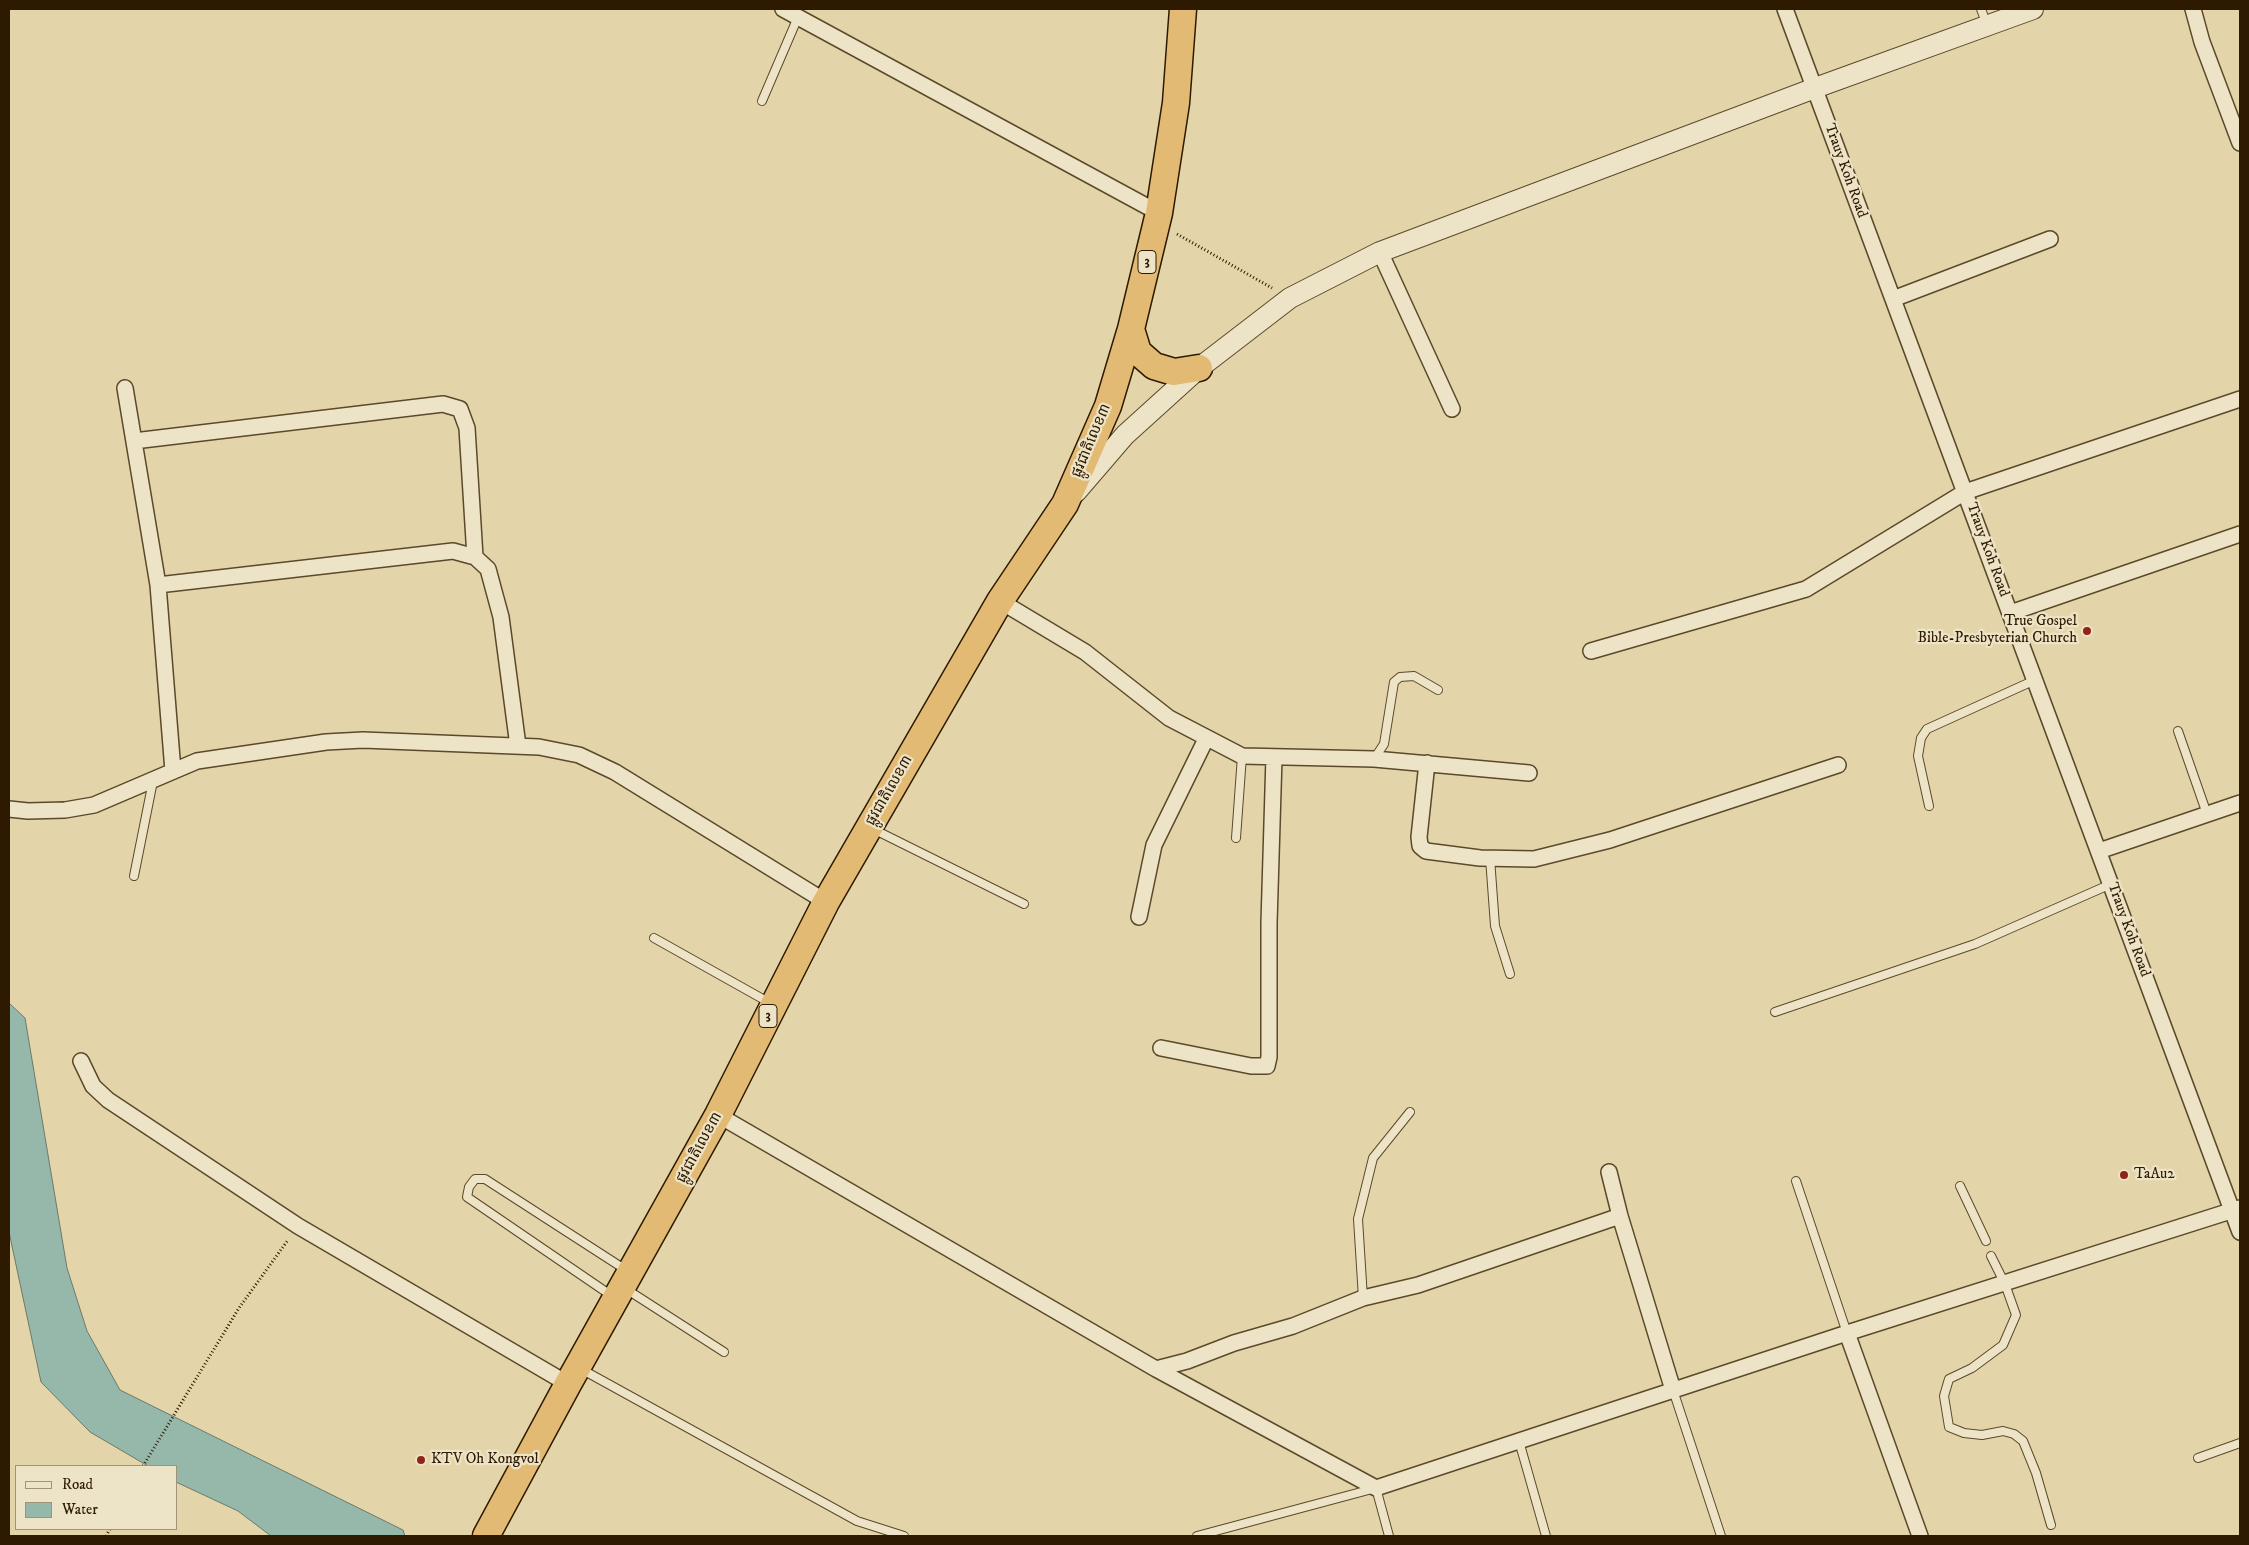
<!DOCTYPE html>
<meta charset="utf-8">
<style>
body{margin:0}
#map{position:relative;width:2249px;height:1545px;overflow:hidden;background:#e3d5a9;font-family:"IM FELL DW Pica",serif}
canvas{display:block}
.frame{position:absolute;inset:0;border:10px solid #2e1a00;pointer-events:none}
.legend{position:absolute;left:15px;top:1465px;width:162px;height:65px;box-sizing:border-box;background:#ede4c7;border:1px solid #a19377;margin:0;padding:6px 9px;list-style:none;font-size:15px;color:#2e1a00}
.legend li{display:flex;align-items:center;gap:10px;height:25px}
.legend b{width:25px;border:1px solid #a19377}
</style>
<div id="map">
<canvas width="2249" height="1545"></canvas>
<div class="frame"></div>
<ul class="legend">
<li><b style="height:6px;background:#ede4c7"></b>Road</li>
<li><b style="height:14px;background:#95b8ab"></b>Water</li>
</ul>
</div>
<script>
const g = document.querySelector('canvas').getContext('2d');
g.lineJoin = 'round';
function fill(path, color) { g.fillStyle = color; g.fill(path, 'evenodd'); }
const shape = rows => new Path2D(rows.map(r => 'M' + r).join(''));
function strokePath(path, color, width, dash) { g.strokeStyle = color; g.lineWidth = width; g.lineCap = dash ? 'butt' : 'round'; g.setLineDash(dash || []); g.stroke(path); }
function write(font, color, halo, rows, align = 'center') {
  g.font = font + ' "IM FELL DW Pica","Noto Sans Khmer",serif'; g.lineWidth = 4.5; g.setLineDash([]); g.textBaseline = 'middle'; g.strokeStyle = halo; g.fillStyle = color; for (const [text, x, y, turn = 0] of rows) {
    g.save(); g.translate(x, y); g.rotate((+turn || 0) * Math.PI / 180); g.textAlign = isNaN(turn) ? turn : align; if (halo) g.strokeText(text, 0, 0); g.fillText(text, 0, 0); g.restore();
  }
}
const water = shape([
 [9,1003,25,1018,67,1268,87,1331,120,1390,403,1530,405,1536,271,1536,238,1511,176,1482,176,1466,148,1466,90,1432,41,1382,9,1232,9,1003]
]);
fill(water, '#95b8ab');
strokePath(water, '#6c7967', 1);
const service = shape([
 [1981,9,1987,25],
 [762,101,798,17],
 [2178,731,2207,814],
 [1374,759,1384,744,1394,682,1400,677,1414,676,1438,690],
 [1929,806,1918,756,1921,738,1927,729,2035,680],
 [873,829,1024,904],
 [1236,838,1242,756],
 [1490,858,1495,926,1510,974],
 [134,876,153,781],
 [654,938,770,1003],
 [1775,1012,1975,944,2111,884],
 [1796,1181,1847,1333],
 [1960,1186,1986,1241],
 [1991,1256,2005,1284,2016,1315,2003,1345,1972,1368,1949,1379,1944,1396,1949,1427,1964,1433,1982,1435,2003,1431,2014,1434,2023,1441,2036,1473,2051,1525],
 [626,1289,724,1352],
 [612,1296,467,1197,469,1187,475,1179,485,1179,626,1270],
 [1363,1298,1358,1219,1373,1158,1410,1112],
 [581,1369,857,1521,904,1536],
 [1673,1390,1721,1536],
 [1519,1441,1546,1536],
 [2198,1458,2240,1443],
 [1197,1536,1376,1488,1389,1536]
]);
const minor = shape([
 [783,9,1159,213],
 [1785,9,2240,1232],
 [2193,9,2202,42,2240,143],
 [1380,252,1452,409],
 [1893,299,2050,239],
 [125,388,158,585,173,771],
 [134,441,443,404,460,409,467,428,475,557],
 [158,585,453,551,475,557,488,569,501,617,518,746],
 [1000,601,1085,652,1169,718,1242,756,1374,759,1529,773],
 [2010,613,2240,534],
 [1591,651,1806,589,1965,492,2240,399],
 [1427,763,1419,837,1420,846,1426,851,1480,858,1534,859,1610,840,1838,765],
 [9,809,28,811,65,810,94,805,197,761,326,742,363,740,539,747,579,755,615,772,826,902],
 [2099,851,2240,803],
 [1139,917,1154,845,1206,739],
 [1161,1048,1251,1066,1267,1066,1269,1057,1269,923,1274,757],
 [81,1061,93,1086,108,1100,298,1226,568,1384],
 [718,1115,1156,1369,1376,1488,1847,1333,2240,1208],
 [1609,1172,1620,1216,1673,1390],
 [1847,1333,1920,1536],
 [1156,1369,1187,1361,1234,1343,1293,1326,1363,1298,1418,1285,1620,1216]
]);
const tertiary = shape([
 [1076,492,1125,435,1199,368,1290,298,1380,252,1815,88,2033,9]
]);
const trunk = shape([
 [1131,329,1138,352,1154,366,1174,372,1199,368],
 [486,1536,568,1384,718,1115,826,902,1000,601,1065,504,1108,406,1131,329,1159,213,1176,103,1183,9]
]);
strokePath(service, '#5b492a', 10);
strokePath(minor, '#5b492a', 18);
strokePath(tertiary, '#5b492a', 22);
strokePath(trunk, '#2e1a00', 29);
strokePath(shape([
 [1177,234,1272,288],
 [143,1466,239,1308,288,1240],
 [106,1536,110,1529]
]), '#2e1a00', 3, [1, 2.5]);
strokePath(service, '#ede4c7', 8);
strokePath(minor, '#ede4c7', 15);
strokePath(tertiary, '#ede4c7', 20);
strokePath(trunk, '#e2ba74', 26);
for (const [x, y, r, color] of [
 [2087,631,5,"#8f2418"],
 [2124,1175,5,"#8f2418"],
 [421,1460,5,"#8f2418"]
]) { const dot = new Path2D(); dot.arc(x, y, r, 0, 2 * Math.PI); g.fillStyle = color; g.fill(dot); strokePath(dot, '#ede4c7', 2); }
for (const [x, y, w] of [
 [1147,262,18],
 [768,1016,18]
]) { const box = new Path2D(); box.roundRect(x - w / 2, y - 11.5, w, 23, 4); g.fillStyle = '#ede4c7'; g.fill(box); strokePath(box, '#2e1a00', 1); }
write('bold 14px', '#2e1a00', null, [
 ["3",1147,262],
 ["3",768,1016]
]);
write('15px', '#2e1a00', '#ede4c7', [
 ["Trauy Koh Road",1845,171,70],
 ["ផ្លូវជាតិលេខ៣",1092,441,-67],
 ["Trauy Koh Road",1987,550,70],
 ["ផ្លូវជាតិលេខ៣",890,791,-60],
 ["Trauy Koh Road",2128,930,70],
 ["ផ្លូវជាតិលេខ៣",700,1148,-61]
]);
write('15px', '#2e1a00', '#ede4c7', [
 ["True Gospel",2077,622,"right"],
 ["Bible-Presbyterian Church",2077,639,"right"],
 ["TaAu2",2134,1175],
 ["KTV Oh Kongvol",431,1460]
], 'left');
</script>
